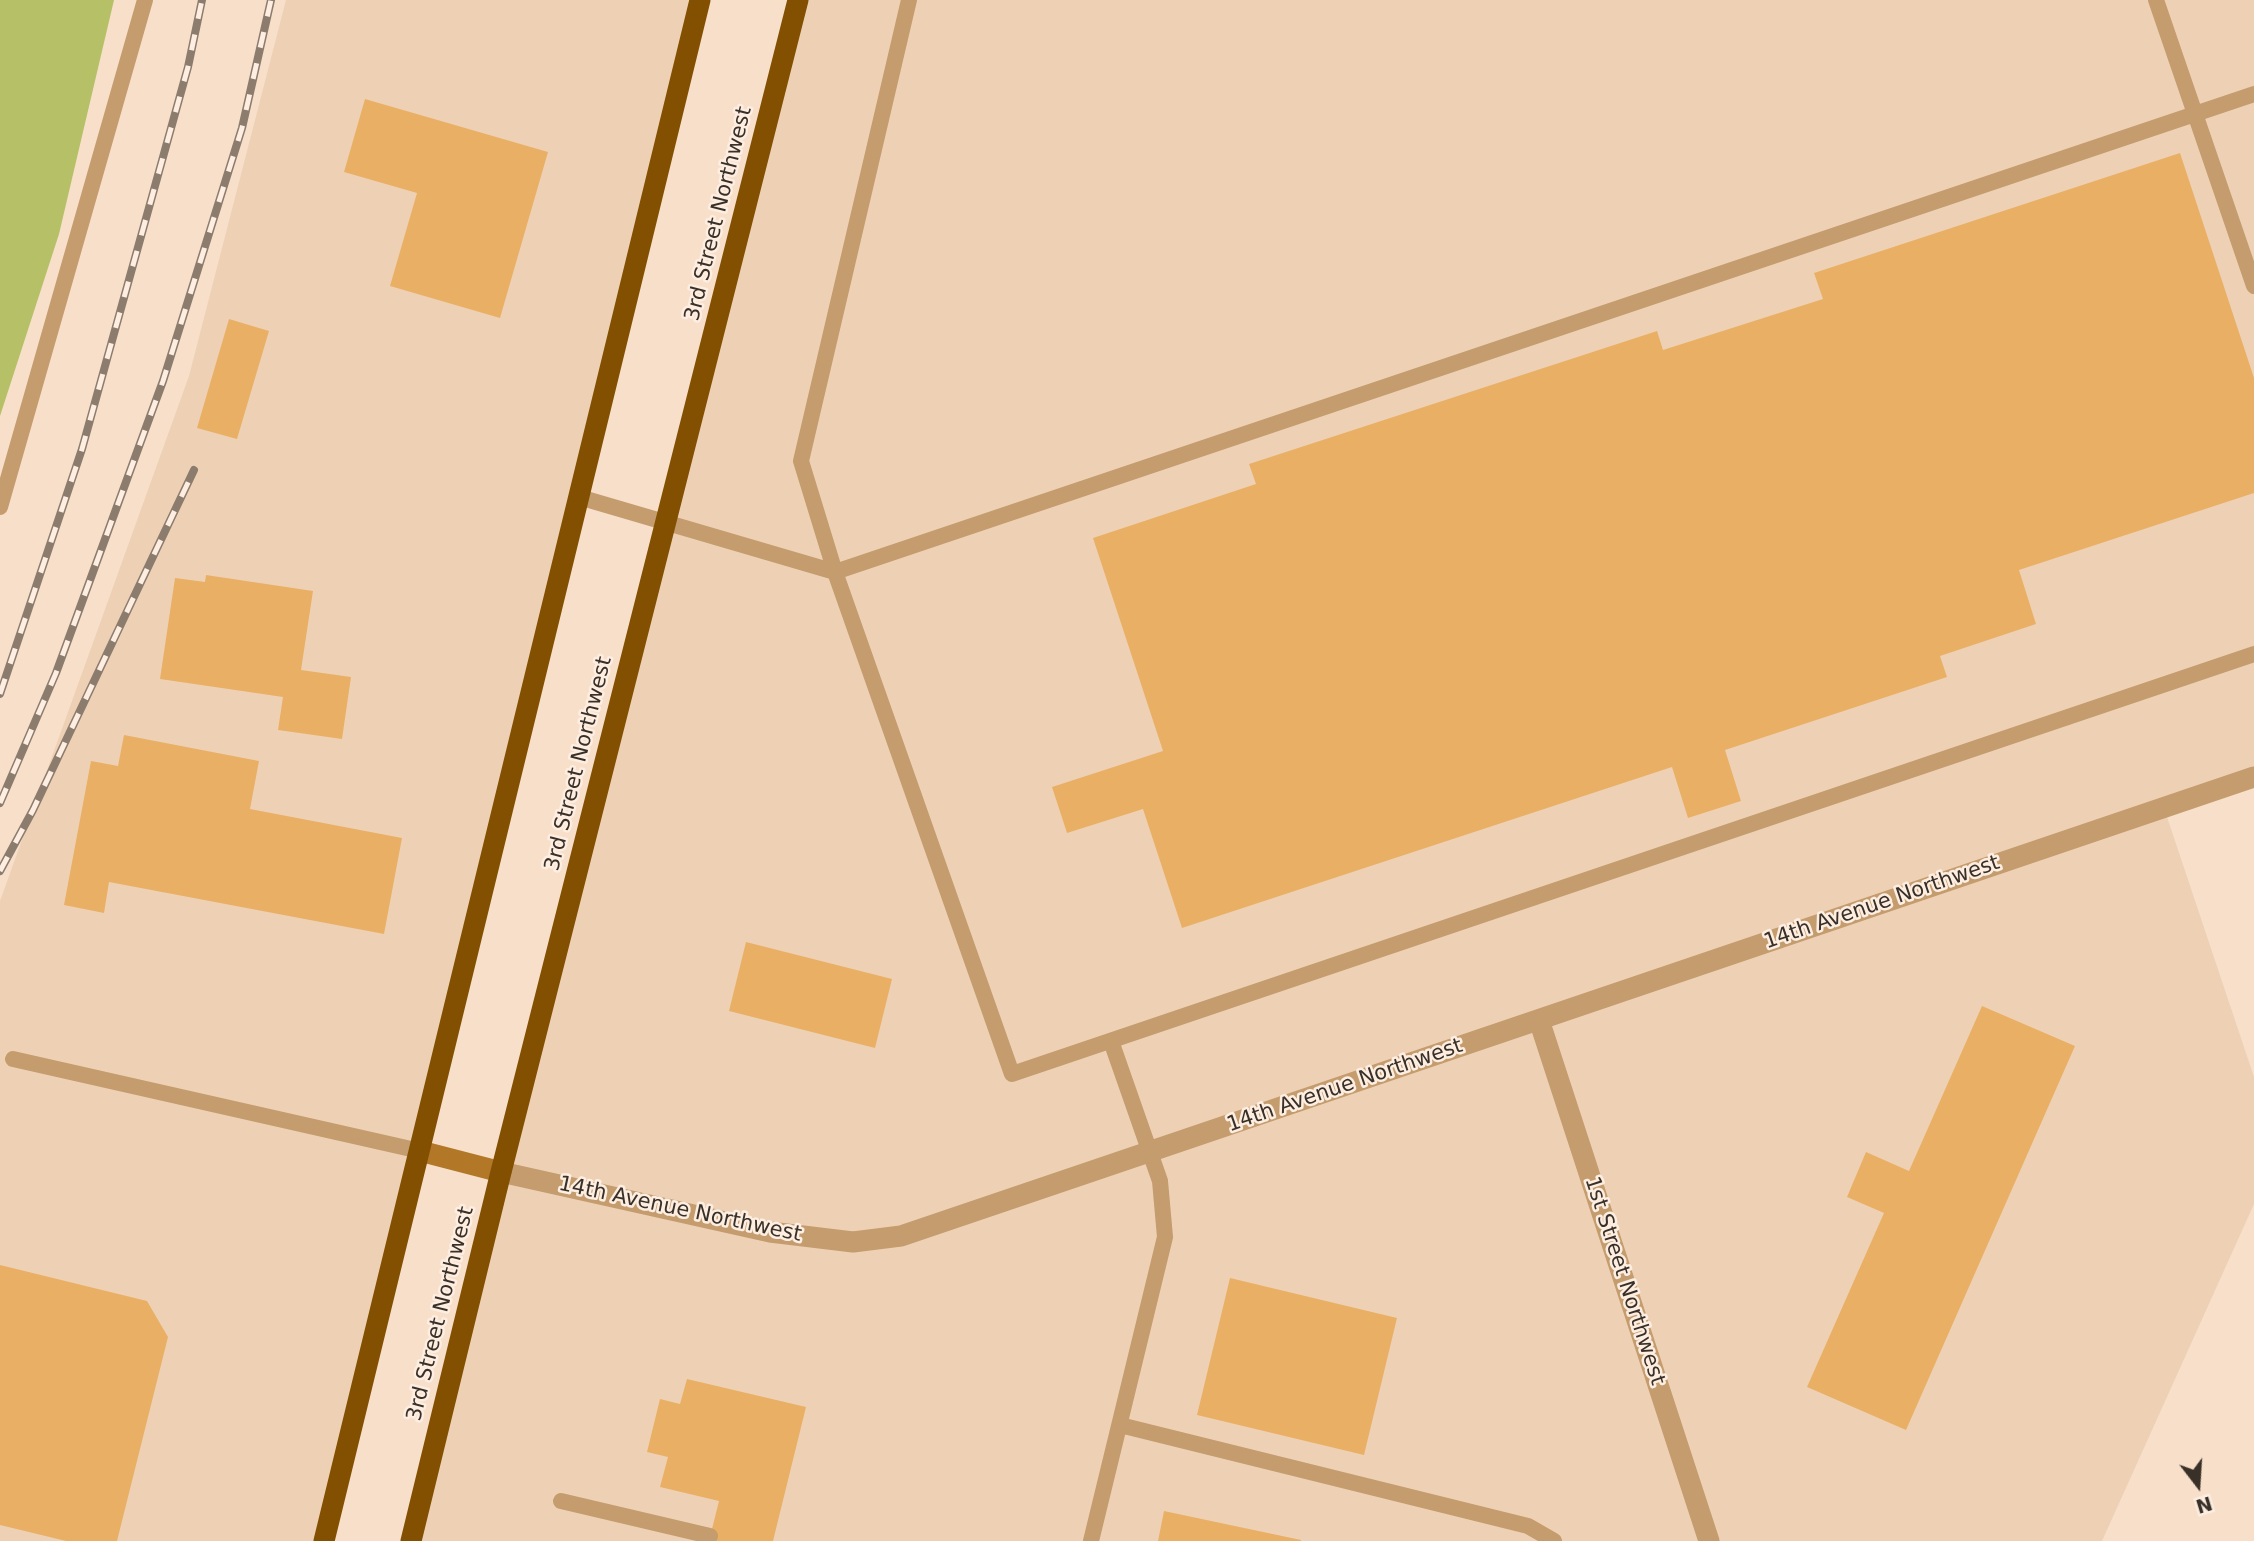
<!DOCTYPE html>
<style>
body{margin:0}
#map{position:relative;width:2254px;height:1541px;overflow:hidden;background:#f7dfc9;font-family:"DejaVu Sans",sans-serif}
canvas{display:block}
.north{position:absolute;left:2163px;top:1450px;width:70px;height:70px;-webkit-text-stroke:5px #fdeee1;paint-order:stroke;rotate:163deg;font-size:19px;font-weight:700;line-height:28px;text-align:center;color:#393028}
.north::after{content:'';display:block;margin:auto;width:24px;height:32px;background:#393028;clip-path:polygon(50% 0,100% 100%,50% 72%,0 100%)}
</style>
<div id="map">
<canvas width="2254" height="1541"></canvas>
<div class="north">N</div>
</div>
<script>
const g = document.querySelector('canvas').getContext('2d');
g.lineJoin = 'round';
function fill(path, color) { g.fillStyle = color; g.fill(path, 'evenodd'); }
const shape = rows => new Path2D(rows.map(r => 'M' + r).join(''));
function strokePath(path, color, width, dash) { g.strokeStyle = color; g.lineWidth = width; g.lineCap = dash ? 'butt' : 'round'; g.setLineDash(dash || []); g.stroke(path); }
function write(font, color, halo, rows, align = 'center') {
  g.font = font + ' "DejaVu Sans",sans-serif'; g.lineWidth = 5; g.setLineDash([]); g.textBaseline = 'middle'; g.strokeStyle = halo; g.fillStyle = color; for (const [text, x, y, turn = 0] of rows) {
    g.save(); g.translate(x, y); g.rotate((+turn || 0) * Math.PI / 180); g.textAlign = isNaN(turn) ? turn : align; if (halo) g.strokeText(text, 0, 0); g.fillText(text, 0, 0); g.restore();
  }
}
fill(shape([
 [286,0,692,0,324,1541,0,1541,0,901,189,376],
 [798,0,2254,0,2254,777,2164,808,2254,1077,2254,1204,2102,1541,411,1541]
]), '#eed1b5');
fill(shape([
 [0,0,114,0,59,234,0,416]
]), '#b5c067');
fill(shape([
 [365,99,548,152,500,318,390,286,417,193,344,172],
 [2180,153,2254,378,2254,493,2019,570,2036,624,1940,656,1947,677,1725,750,1741,801,1688,818,1672,767,1182,928,1143,809,1067,833,1052,787,1163,751,1093,538,1256,484,1249,464,1657,331,1663,350,1823,299,1814,273],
 [229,319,269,331,237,439,197,428],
 [206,575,313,591,301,670,351,677,342,739,278,730,283,697,160,679,175,578,205,582],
 [124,735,259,761,250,809,402,838,384,934,109,882,104,913,64,905,91,761,118,766],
 [746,942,892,979,875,1048,729,1011],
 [1982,1006,2075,1046,1906,1430,1807,1387,1884,1213,1847,1197,1866,1152,1909,1171],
 [0,1265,147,1301,168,1337,117,1541,66,1541,0,1525],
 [1230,1278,1397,1318,1364,1455,1197,1415],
 [687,1379,806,1407,773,1541,709,1541,719,1501,660,1487,668,1457,647,1452,660,1399,680,1404],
 [1164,1511,1301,1540,1301,1541,1158,1541]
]), '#e9b065');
strokePath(shape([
 [909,0,801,461,835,572,1012,1074,2254,654],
 [2156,0,2254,286],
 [579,497,835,572,2254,94],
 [0,507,145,0],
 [13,1059,420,1151],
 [1120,1425,1528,1526,1554,1541],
 [561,1501,710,1536],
 [1091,1541,1165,1237,1160,1181,1111,1041]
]), '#c49c6e', 16);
strokePath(shape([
 [1539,1020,1709,1541],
 [501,1172,770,1232,853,1242,901,1236,2254,777]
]), '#c49c6e', 21);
strokePath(shape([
 [420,1151,501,1172]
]), '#b27727', 21);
strokePath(shape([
 [324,1541,700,0],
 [411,1541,501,1172,798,0]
]), '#825000', 21);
const rail = shape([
 [0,694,82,449,188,67,202,0],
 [0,803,56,673,163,381,242,128,271,0],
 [0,871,33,810,194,470]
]);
strokePath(rail, '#8c7c6e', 8);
strokePath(rail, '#fdeee1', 5, [16]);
write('21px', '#393028', '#fdeee1', [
 ["3rd Street Northwest",719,214,-76],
 ["3rd Street Northwest",579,764,-76],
 ["14th Avenue Northwest",1882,903,-19],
 ["14th Avenue Northwest",1345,1086,-19],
 ["14th Avenue Northwest",680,1210,12],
 ["1st Street Northwest",1624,1281,72],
 ["3rd Street Northwest",441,1314,-76]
]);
</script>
